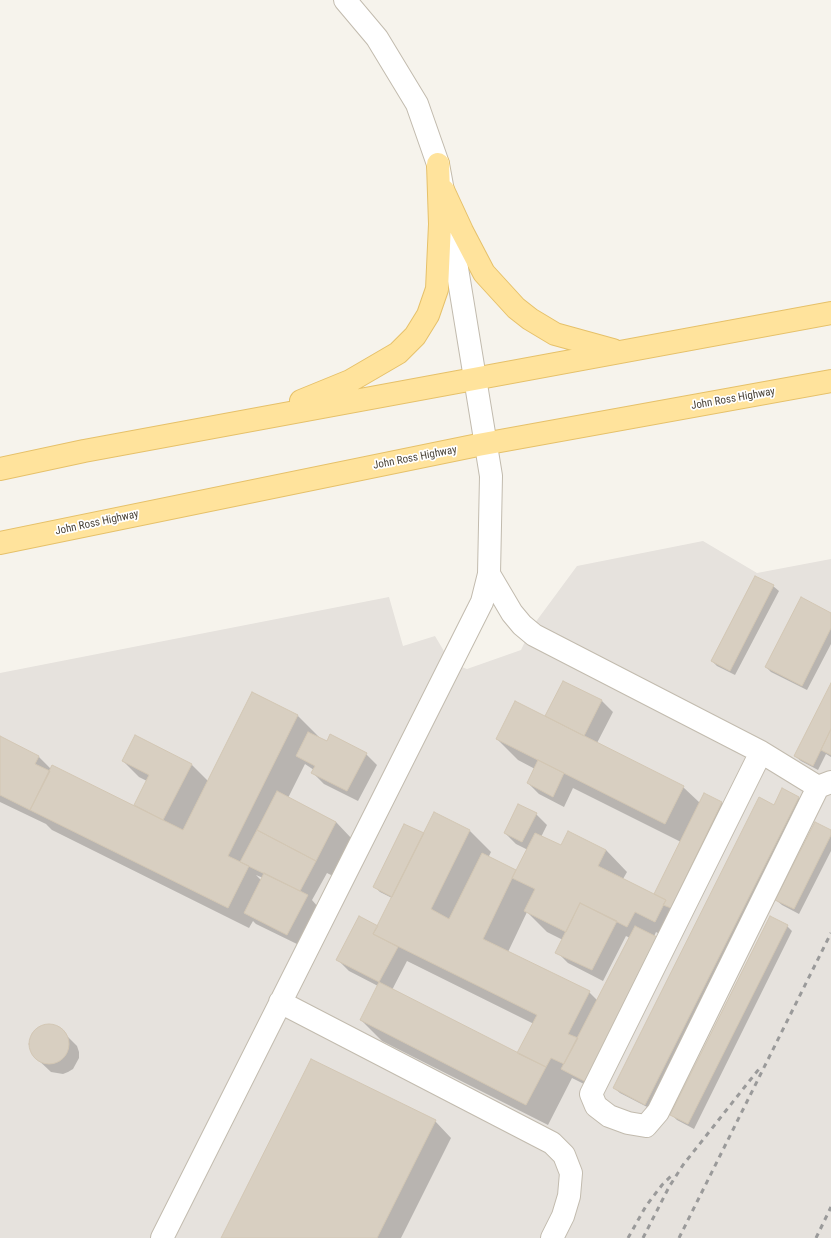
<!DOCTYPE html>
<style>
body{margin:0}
canvas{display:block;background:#f6f3ec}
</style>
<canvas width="831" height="1238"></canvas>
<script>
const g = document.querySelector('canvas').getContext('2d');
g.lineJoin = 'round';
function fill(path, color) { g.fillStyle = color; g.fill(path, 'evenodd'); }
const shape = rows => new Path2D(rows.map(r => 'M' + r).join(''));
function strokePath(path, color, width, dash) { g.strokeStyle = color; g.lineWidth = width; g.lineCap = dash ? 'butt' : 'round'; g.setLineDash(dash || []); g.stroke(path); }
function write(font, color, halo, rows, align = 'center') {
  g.font = font + ' "Roboto Condensed",sans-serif'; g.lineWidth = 3.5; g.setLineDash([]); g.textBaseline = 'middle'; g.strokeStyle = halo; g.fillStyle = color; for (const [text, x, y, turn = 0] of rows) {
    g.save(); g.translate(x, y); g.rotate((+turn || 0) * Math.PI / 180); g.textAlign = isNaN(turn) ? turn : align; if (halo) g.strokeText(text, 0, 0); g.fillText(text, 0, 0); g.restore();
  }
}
fill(shape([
 [703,541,757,573,831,559,831,1238,0,1238,0,673,389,597,403,646,435,636,451,663,467,669,521,650,532,627,577,566]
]), '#e6e2dd');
fill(shape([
 [773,586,779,591,735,675,717,666,712,661],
 [831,614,831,644,807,690,771,672,766,667],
 [564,682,602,701,613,712,597,743,683,787,700,803,704,794,722,803,727,808,676,942,656,932,586,1085,572,1078,548,1125,382,1041,361,1020,378,986,349,971,338,960,378,927,392,898,380,892,374,886,423,834,435,814,470,831,491,852,488,858,516,872,528,850,516,844,505,833,519,805,536,814,547,825,541,837,561,847,606,850,627,872,623,879,658,897,681,842,573,788,564,807,539,794,528,783,535,769,518,760,497,739,550,719,546,716],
 [527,912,547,932,563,940,557,952,568,963,603,981,626,936,630,938,598,1001,589,992,508,952],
 [407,961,534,1024,518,1055,392,990],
 [831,685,831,757,826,754,818,770,801,761,795,756],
 [253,693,298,716,319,737,318,738,366,754,377,765,358,801,324,784,313,773,314,770,305,764,288,798,336,822,352,839,333,876,327,873,312,900,318,907,299,945,256,924,253,921,249,928,52,830,46,824,0,802,0,737,39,757,51,769,138,808,135,805,147,781,139,777,123,761,192,765,208,781],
 [256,875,263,878,261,880],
 [799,798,804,803,651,1109,620,1093,614,1088,775,806],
 [831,831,831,851,799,914,782,905,776,900],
 [787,926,792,931,694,1129,677,1120,672,1115],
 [50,1025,56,1027,61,1030,77,1046,79,1052,79,1058,73,1069,68,1072,63,1074,51,1072,34,1056,31,1050,30,1044,34,1033,38,1028,44,1026],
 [435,1121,451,1138,401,1238,223,1238]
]), '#0003');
const building = shape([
 [755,576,774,585,730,671,711,661,755,576],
 [801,597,831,613,831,628,802,686,765,667,801,597],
 [563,681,602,700,584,736,545,716,563,681],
 [831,683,831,729,813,766,794,756,831,683],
 [252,692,298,715,228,856,249,866,228,908,30,810,52,765,183,830,252,692],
 [515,701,684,786,665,824,496,739,515,701],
 [831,729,831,755,821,750,831,729],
 [308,732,327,741,330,734,367,753,347,791,311,773,315,766,296,756,308,732],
 [135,735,192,764,163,820,134,805,149,775,122,761,135,735],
 [0,736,39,756,35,764,50,771,30,810,0,795,0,736],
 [538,760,564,773,553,797,527,783,538,760],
 [782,788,799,797,645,1105,613,1088,759,797,774,805,782,788],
 [277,791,336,822,316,861,257,830,277,791],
 [704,793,722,802,671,908,663,905,666,900,654,894,704,793],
 [518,804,537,813,522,842,504,833,518,804],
 [434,812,470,830,431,909,449,919,482,853,516,870,483,939,590,991,568,1034,578,1038,564,1064,551,1058,546,1067,517,1053,537,1015,373,934,434,812],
 [815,822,831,830,831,835,794,909,775,900,815,822],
 [404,824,424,833,392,897,373,887,404,824],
 [257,830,316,861,300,891,240,862,257,830],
 [568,831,606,850,598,866,666,900,655,922,635,912,627,927,580,903,566,932,524,911,535,889,512,878,535,833,561,845,568,831],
 [264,873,308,895,287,935,244,913,264,873],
 [580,903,617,921,592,970,555,953,580,903],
 [359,916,378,926,373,934,398,947,379,982,336,960,359,916],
 [770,916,788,925,688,1124,670,1115,770,916],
 [635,926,659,938,586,1082,561,1069,635,926],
 [379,982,546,1067,526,1105,360,1020,379,982],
 '29 1044a20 20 0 1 1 40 0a20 20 0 1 1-40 0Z',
 [311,1059,436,1120,377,1238,221,1238,311,1059]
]);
fill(building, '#d8cfc1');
strokePath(building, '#d3c7b4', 1);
const minor = shape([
 [489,574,512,613,522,625,534,635,761,752,818,787,831,782],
 [761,752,591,1094,596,1106,609,1116,628,1123,646,1126,658,1112,818,787],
 [280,1002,552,1143,564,1155,571,1173,569,1196,563,1216,552,1238],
 [162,1238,482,602,489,574,491,476,455,256,438,164,417,104,377,38,345,0]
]);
const major = shape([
 [443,190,462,231,484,273,516,308,530,319,555,334,613,350],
 [301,401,350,381,398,353,415,336,428,315,437,289,440,224,438,164],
 [0,469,84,451,831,313],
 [0,543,478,445,831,381]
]);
strokePath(minor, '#c2bbae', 24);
strokePath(major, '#e6c16a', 24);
strokePath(minor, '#fff', 22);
strokePath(major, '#ffe39c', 22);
strokePath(shape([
 [628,1238,646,1206,662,1185,674,1173],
 [643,1238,669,1187,683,1165,747,1084,759,1069],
 [679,1238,831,933],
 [816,1238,831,1207]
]), '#9a9a9a', 3, [5, 5]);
write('11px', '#4b4439', '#fff', [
 ["John Ross Highway",733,399,-10],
 ["John Ross Highway",415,458,-11],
 ["John Ross Highway",97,523,-12]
]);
</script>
